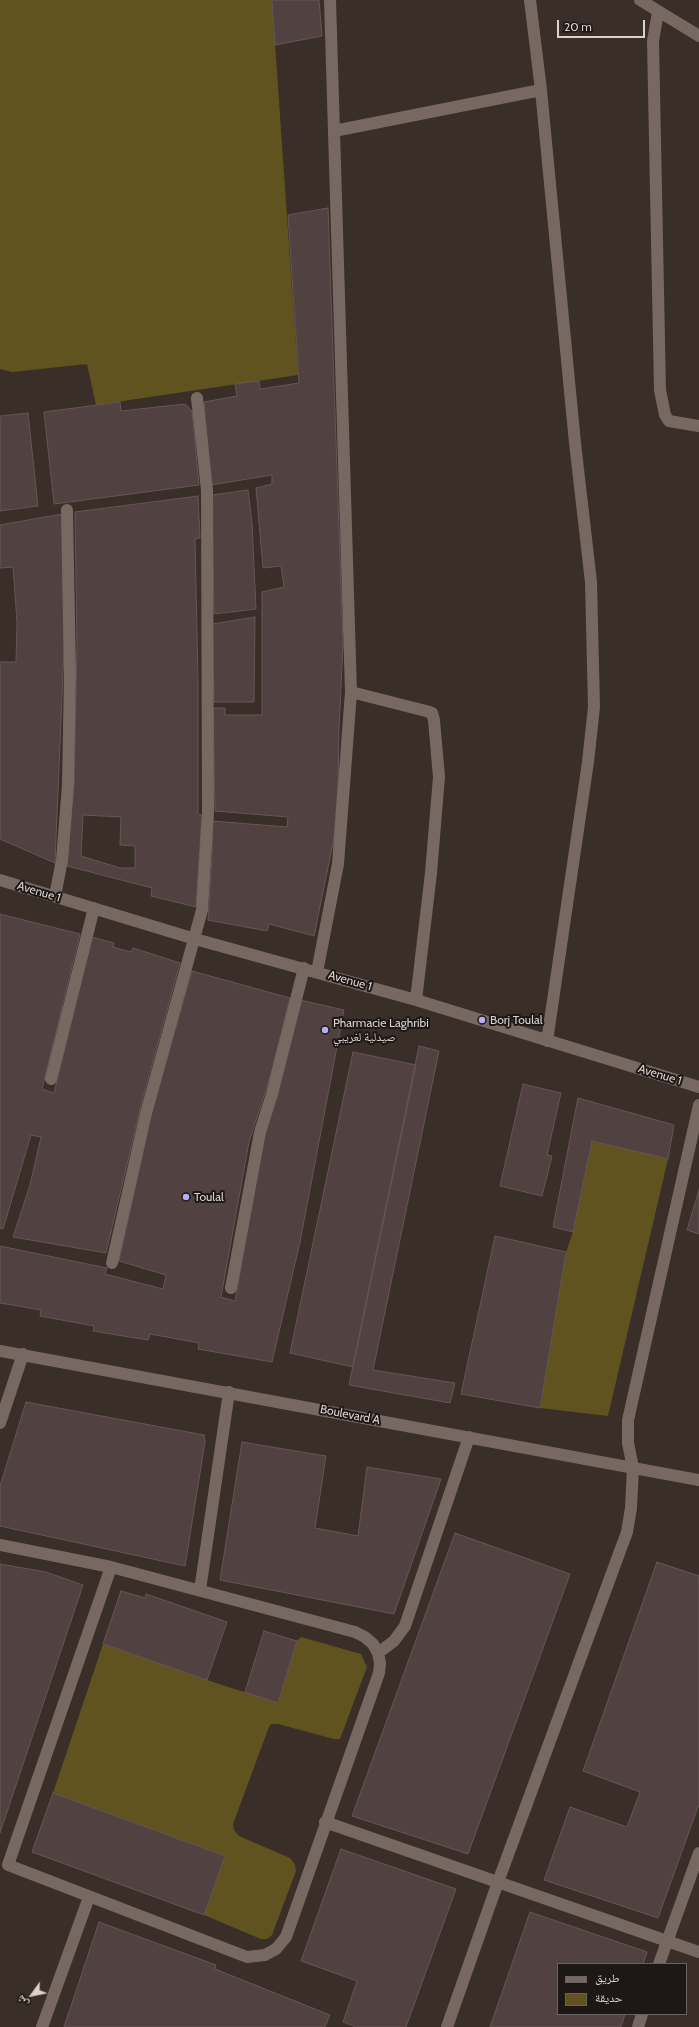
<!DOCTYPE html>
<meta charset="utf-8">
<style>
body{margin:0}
#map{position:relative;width:699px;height:2027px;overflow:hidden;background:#3a2e28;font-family:Cabin,"Noto Naskh Arabic",sans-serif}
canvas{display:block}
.legend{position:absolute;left:557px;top:1963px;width:130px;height:52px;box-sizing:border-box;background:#1d1715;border:1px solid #69625f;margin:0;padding:5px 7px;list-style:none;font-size:12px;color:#dbd2ce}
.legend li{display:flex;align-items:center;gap:8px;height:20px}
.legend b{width:20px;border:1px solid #69625f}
.north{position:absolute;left:12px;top:1975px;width:40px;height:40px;-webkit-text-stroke:3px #1d1715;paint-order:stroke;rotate:237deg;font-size:11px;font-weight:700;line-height:16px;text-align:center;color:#dbd2ce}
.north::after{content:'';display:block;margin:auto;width:14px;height:18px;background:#dbd2ce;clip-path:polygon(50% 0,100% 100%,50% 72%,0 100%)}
.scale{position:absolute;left:557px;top:20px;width:88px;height:18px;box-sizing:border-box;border:2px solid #dbd2ce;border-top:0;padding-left:5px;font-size:12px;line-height:14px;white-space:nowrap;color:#dbd2ce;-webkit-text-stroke:3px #1d1715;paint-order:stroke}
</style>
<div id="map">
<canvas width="699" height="2027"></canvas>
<ul class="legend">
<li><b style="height:5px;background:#776962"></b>طريق</li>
<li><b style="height:11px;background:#60531f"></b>حديقة</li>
</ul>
<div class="north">ش</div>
<div class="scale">20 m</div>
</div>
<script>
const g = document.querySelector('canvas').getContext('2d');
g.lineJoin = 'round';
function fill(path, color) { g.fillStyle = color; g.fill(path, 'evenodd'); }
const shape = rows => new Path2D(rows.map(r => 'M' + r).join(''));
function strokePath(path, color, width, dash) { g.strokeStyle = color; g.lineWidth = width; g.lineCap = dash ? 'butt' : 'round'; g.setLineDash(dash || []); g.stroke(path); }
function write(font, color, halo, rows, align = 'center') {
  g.font = font + ' Cabin,"Noto Naskh Arabic",sans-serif'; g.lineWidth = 4; g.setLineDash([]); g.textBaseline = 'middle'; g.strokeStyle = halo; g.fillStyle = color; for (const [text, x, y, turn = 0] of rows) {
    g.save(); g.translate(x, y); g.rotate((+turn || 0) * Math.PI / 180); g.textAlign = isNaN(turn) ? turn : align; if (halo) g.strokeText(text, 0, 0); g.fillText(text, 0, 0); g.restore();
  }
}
fill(shape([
 [0,0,272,0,298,375,96,405,87,364,12,372,0,369],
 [592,1141,668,1159,608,1416,540,1408,566,1252,573,1232],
 [301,1637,361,1654,367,1667,340,1739,334,1739,278,1724,271,1724,269,1727,233,1824,234,1830,239,1836,290,1858,295,1865,296,1871,272,1935,267,1939,261,1939,204,1915,225,1856,53,1793,103,1644,207,1680,278,1703,297,1641]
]), '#60531f');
const building = shape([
 [272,0,319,0,322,36,275,45,272,0],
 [328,208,343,645,339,728,338,786,334,838,314,936,269,924,267,931,208,920,212,859,212,821,287,827,288,817,215,811,213,708,225,708,225,715,262,715,262,592,284,587,281,566,263,568,256,488,272,484,272,475,211,485,204,402,237,396,235,384,259,381,260,389,299,383,288,215,328,208],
 [120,402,121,411,185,404,192,411,199,485,54,504,44,412,120,402],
 [28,413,38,506,0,511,0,416,28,413],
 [248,490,252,523,256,609,214,614,212,495,248,490],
 [198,496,200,538,195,539,198,679,198,814,202,815,196,907,151,896,152,888,67,866,74,782,77,647,75,512,198,496],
 [83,815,121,817,120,845,135,846,135,868,120,868,81,856,83,815],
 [62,514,64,648,55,863,0,839,0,662,16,662,17,622,13,567,0,568,0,525,62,514],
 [255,617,254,702,214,702,212,624,255,617],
 [0,914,80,934,42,1089,54,1093,92,937,114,943,113,947,131,952,133,948,180,963,141,1105,106,1253,13,1237,30,1185,41,1137,31,1135,3,1229,0,1228,0,914],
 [192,971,290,998,271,1074,249,1142,221,1297,235,1301,265,1132,300,1000,344,1010,300,1242,272,1362,198,1349,199,1343,150,1334,148,1340,93,1331,94,1326,40,1316,41,1310,0,1303,0,1246,107,1268,105,1274,163,1289,166,1275,119,1261,151,1115,192,971],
 [419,1046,439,1051,373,1370,455,1383,450,1403,349,1385,419,1046],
 [353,1052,416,1065,353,1367,290,1353,353,1052],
 [523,1084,561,1093,547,1155,552,1156,542,1196,500,1186,523,1084],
 [578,1098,674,1125,668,1159,592,1141,573,1232,553,1227,578,1098],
 [699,1190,699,1234,687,1230,699,1190],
 [495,1236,566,1252,540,1408,461,1394,495,1236],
 [26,1402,204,1435,205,1442,185,1566,0,1526,0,1486,26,1402],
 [242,1442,326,1456,315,1528,358,1536,367,1467,441,1479,394,1614,220,1580,242,1442],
 [455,1533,570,1574,468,1854,352,1816,455,1533],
 [657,1562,699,1576,699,1804,658,1918,544,1880,570,1807,627,1827,640,1792,583,1771,657,1562],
 [0,1564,46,1572,83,1585,0,1833,0,1564],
 [121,1591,145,1598,146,1594,227,1622,207,1680,103,1644,121,1591],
 [264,1631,297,1641,278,1703,245,1692,264,1631],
 [53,1793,225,1856,204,1915,32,1852,53,1793],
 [341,1849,456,1889,406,2027,356,2027,343,2022,357,1981,301,1961,341,1849],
 [530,1912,647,1952,643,1964,558,1964,558,2014,625,2014,621,2027,490,2027,530,1912],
 [99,1922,216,1965,215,1969,330,2015,325,2027,64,2027,99,1922]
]);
fill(building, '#514241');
strokePath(building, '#665655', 1);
strokePath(shape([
 [530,0,541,90,575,443,591,582,594,707,588,762,547,1041],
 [640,0,699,36],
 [658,12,653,41,660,390,665,415,669,421,699,426],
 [334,131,541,90],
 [351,692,426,711,432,713,434,720,439,777,431,873,416,1000],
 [0,880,195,939,416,1000,699,1087],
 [55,896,62,860,68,785,70,672,67,510],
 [317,972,338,864,351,692,330,0],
 [51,1079,94,908],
 [112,1263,146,1113,202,910,208,813,207,490,197,398],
 [231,1288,260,1132,272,1094,304,968],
 [0,1351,699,1480],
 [0,1423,23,1354],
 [0,1545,111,1567],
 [111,1567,355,1632,365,1637,373,1644,378,1653,380,1663,379,1673,286,1937,276,1949,265,1955,247,1957,8,1865,111,1567],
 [200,1590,229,1392],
 [378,1653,394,1641,405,1626,469,1437],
 [325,1822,699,1952],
 [659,1964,699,1853],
 [42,2027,89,1897],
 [447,2027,498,1882,627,1532,631,1508,633,1468,628,1443,628,1420,699,1105],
 [638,2027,642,2014]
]), '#776962', 12);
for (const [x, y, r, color] of [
 [482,1020,4,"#b6acf8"],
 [325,1030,4,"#b6acf8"],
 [186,1197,4,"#b6acf8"]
]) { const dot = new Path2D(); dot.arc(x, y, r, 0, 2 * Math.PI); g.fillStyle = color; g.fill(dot); strokePath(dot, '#1d1715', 1.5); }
write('12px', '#dbd2ce', '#1d1715', [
 ["Avenue 1",39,892,17],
 ["Avenue 1",350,981,16],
 ["Avenue 1",660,1075,17],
 ["Boulevard A",350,1415,11]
]);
write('12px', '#dbd2ce', '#1d1715', [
 ["Borj Toulal",490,1020],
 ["Pharmacie Laghribi",333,1023],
 ["صيدلية لغريبي",333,1037],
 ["Toulal",194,1197]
], 'left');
</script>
